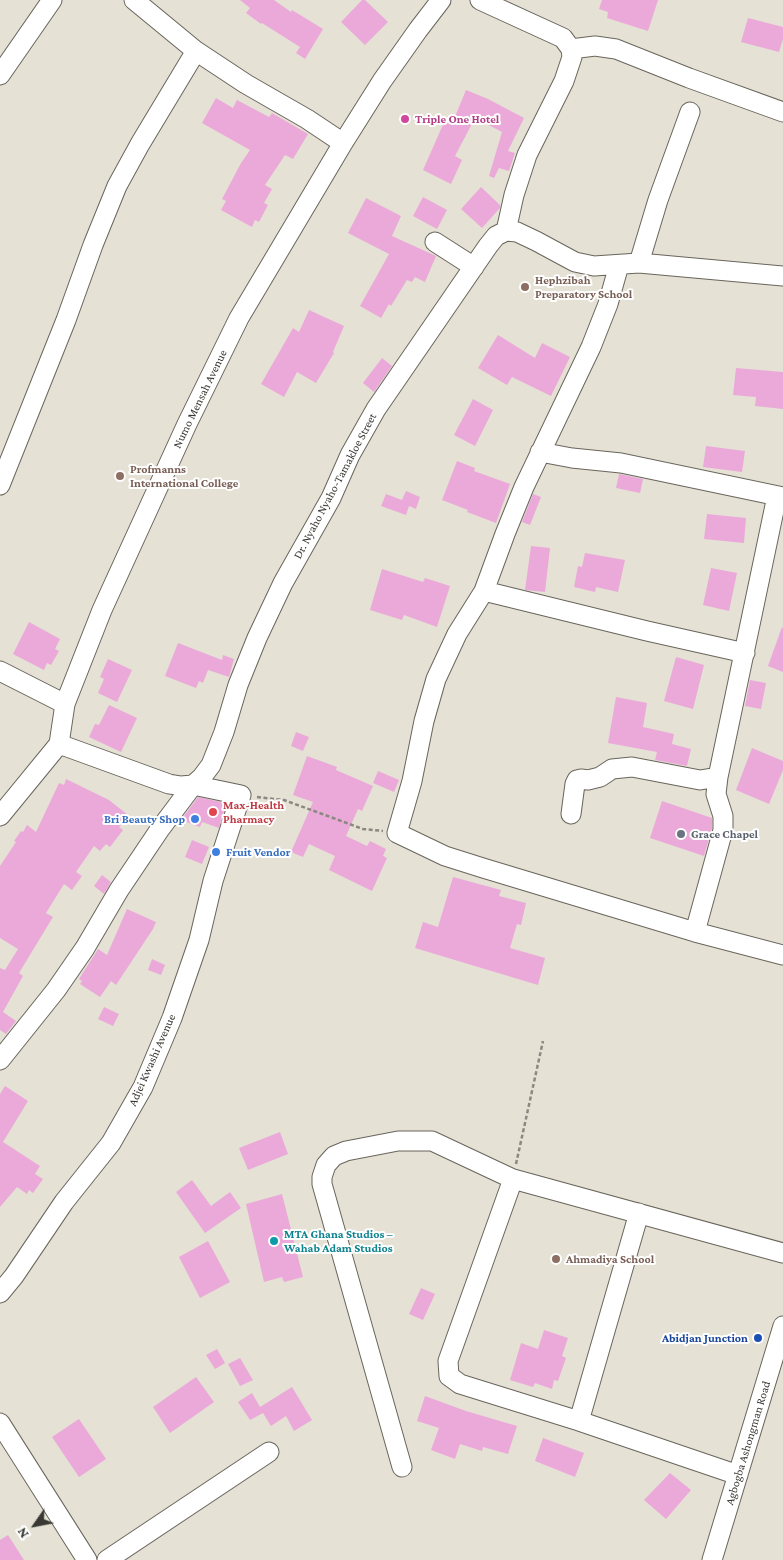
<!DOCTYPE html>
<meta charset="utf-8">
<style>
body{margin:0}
#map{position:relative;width:783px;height:1560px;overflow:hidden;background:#e5e1d5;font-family:"Crimson Pro",serif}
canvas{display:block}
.north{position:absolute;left:10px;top:1500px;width:50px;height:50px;-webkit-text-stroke:4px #fff;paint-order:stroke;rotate:237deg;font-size:14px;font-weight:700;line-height:20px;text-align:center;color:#393833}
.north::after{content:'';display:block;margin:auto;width:18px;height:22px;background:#393833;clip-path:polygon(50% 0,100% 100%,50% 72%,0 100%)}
</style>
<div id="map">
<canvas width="783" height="1560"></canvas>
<div class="north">N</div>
</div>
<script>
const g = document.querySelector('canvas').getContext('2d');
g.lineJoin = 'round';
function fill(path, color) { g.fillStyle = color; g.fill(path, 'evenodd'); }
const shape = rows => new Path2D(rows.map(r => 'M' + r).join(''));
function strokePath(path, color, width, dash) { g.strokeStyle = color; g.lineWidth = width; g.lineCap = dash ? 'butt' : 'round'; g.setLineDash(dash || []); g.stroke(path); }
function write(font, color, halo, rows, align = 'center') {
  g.font = font + ' "Crimson Pro",serif'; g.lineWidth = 4; g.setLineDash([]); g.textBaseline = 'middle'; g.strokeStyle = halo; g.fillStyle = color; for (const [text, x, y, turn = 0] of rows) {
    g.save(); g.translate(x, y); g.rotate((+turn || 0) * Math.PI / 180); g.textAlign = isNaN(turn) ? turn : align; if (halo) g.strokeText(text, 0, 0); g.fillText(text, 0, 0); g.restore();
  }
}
fill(shape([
 [240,0,274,0,291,12,292,10,323,29,305,59,296,53,300,47,262,23,261,24,246,13,250,8],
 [362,0,365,0,388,22,365,45,341,22],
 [602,0,658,0,648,31,607,18,608,12,599,9],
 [748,18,783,27,783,39,779,52,741,42],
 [466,90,488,99,524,118,508,151,515,153,509,171,499,168,494,178,489,176,502,132,475,118,455,156,462,160,451,184,423,170,445,120,452,124],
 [216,98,233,108,237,100,269,117,272,113,308,134,293,159,285,155,265,185,272,189,264,203,268,205,259,222,255,220,252,227,221,210,226,201,222,199,241,163,250,150,202,123],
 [481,187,500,205,500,208,482,228,461,209],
 [423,197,447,210,437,229,413,216],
 [366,198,401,216,392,236,436,256,425,282,415,277,412,282,407,280,391,306,389,304,381,318,360,306,389,254,348,233],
 [309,310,344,326,333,352,334,353,316,383,297,372,284,397,261,384,293,328,299,332],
 [498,335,535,358,542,343,570,357,551,396,512,377,507,385,478,368],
 [382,358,392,366,374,392,363,383],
 [736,368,783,372,783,409,755,406,756,397,733,395],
 [473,399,493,410,475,446,454,435],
 [706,446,745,451,742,472,703,467],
 [457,461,475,468,474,471,510,484,496,523,467,512,468,510,442,500],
 [619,474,643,479,640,493,616,488],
 [406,491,420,497,416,509,409,506,406,515,381,506,386,494,402,500],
 [533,494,541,497,530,525,522,522],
 [707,514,746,518,744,543,704,539],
 [531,546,550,548,545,592,525,590],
 [585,553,625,560,618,592,596,587,595,592,574,587,578,566,582,567],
 [711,568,737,573,729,611,703,605],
 [382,569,423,582,425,578,450,586,437,627,404,615,402,620,370,610],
 [29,622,60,639,55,649,59,651,51,665,47,663,44,670,13,654],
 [782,627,783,628,783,672,768,666],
 [178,643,222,660,223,655,234,659,229,677,208,670,203,683,199,681,196,688,165,676],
 [676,657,704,665,693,709,664,701],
 [108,659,132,670,117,702,98,693,104,679,100,677],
 [750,680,766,683,761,709,745,706],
 [616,697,647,703,643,727,674,734,672,744,691,749,687,766,655,760,657,752,608,743],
 [109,705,137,718,121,752,89,737,95,724,99,725],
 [296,732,309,737,303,751,291,746],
 [752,748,783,761,783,770,769,804,736,790],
 [307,756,337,767,336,770,373,786,362,811,358,809,346,836,367,846,370,841,386,849,383,856,387,858,372,891,329,870,335,856,309,844,303,857,291,852,313,802,293,795],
 [378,771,399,780,394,792,373,783],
 [66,779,109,800,128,815,119,827,123,830,110,847,106,844,100,851,94,846,76,872,82,876,72,890,64,884,46,913,53,917,19,973,23,976,3,1012,16,1021,6,1034,0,1030,0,968,5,970,18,949,0,938,0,866,16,842,14,841,21,831,23,832,27,825,36,832,59,783,64,785],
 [198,797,226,803,219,828,202,822,200,827,181,820],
 [662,801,712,818,712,828,704,856,650,838],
 [192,840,209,847,202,864,185,857],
 [102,875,111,882,104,894,94,886],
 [453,877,501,890,499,896,526,903,521,925,517,924,510,948,545,958,538,985,415,948,423,922,438,927],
 [127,909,156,922,153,929,116,985,111,981,100,997,80,984,82,981,79,979,98,949,107,955],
 [152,959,165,965,161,975,148,970],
 [104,1007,119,1014,113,1026,98,1019],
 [5,1086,28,1101,3,1142,40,1166,35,1174,43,1179,33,1193,29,1190,27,1194,17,1187,0,1207,0,1094],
 [280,1132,288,1154,248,1170,239,1148],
 [192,1180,211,1206,230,1192,241,1208,205,1233,176,1192],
 [282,1194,303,1277,284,1282,282,1277,264,1282,246,1204],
 [208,1241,230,1282,200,1298,179,1257],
 [421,1288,435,1294,423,1320,409,1314],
 [544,1330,568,1338,562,1356,566,1358,558,1381,554,1380,552,1389,535,1383,533,1387,510,1380,521,1343,538,1349],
 [217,1349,225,1363,215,1369,206,1355],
 [240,1358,253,1380,240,1386,228,1364],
 [196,1377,214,1402,170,1433,153,1407],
 [292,1387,312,1420,294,1431,286,1416,271,1426,263,1413,250,1420,238,1402,252,1393,260,1407],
 [425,1396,466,1411,517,1426,508,1454,483,1447,482,1451,460,1444,455,1459,431,1450,439,1428,417,1421],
 [79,1419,106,1459,79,1477,52,1437],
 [543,1438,584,1453,575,1477,535,1461],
 [670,1473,691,1490,666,1519,644,1500],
 [8,1535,24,1560,0,1560,0,1540]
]), '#eba9d9');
const minor = shape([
 [134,0,196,51,246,84,307,119,343,143],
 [480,0,563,38,571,49,572,57,564,81,527,155,514,195,506,231],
 [571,49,595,46,616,49,689,78,783,112],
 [0,75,52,0],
 [435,242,474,267],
 [639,263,658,200,690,112],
 [619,265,608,304,591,347,524,487,505,534,484,591,457,634,436,679,424,721,412,781,397,833,445,856,483,868,695,932,783,955],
 [540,452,572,458,621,463,783,497],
 [0,485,66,320,93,245,117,186,140,144,196,51],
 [484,591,647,631,745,653],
 [0,671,65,704],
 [59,744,169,784,181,786,193,785,202,777,211,765,224,732,238,685,257,638,283,583,331,498,350,455,376,409,488,246,496,236,506,231,517,232,536,241,575,262,594,266,639,263,783,276],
 [571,814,575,784,577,780,581,779,588,780,600,777,612,769,632,767,700,780,718,777],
 [0,816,59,744,65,704,102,610,187,424,239,318,343,143,382,81,418,30,441,0],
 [695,932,723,830,723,816,716,794,718,777,777,496],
 [0,1060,56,990,85,948,119,890,160,829,193,785],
 [513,1179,448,1361,449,1376,460,1384,579,1421,738,1475],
 [0,1293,14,1276,64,1202,111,1143,143,1087,172,1018,199,940,213,881,241,795,193,785],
 [579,1421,639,1213],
 [0,1423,87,1560],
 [402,1467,322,1184,322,1177,326,1165,334,1156,346,1151,398,1141,432,1141,513,1179,783,1253],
 [107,1560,269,1452],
 [712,1560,783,1326]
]);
strokePath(minor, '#69655b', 21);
strokePath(shape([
 [257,797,284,800,363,829,383,831],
 [516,1164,543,1041]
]), '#8a8880', 2.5, [4, 2.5]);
strokePath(minor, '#fff', 19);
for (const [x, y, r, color] of [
 [405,119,5,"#d1479c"],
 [525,287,5,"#8d6e63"],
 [120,476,5,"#8d6e63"],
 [213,812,5,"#e0444e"],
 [195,819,5,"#3f7fe0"],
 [681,834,5,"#6b7280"],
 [216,852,5,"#3f7fe0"],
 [274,1241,5,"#0f9aa8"],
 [556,1259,5,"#8d6e63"],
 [758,1338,5,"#1a4fb4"]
]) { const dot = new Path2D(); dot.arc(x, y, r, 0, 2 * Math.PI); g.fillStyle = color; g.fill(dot); strokePath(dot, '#fff', 2); }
write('bold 12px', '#b23c85', '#fff', [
 ["Triple One Hotel",415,119]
], 'left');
write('bold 12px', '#785e54', '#fff', [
 ["Hephzibah",535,280],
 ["Preparatory School",535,294],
 ["Profmanns",130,469],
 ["International College",130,483],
 ["Ahmadiya School",566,1259]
], 'left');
write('12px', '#393833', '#fff', [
 ["Numo Mensah Avenue",200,399,-64],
 ["Dr. Nyaho Nyaho-Tamakloe Street",335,486,-62],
 ["Adjei Kwashi Avenue",152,1060,-66],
 ["Agbogba Ashongman Road",748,1443,-73]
]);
write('bold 12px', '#be3a42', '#fff', [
 ["Max-Health",223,805],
 ["Pharmacy",223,819]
], 'left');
write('bold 12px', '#366cbe', '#fff', [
 ["Bri Beauty Shop",185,819],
 ["Fruit Vendor",226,852,"left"]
], 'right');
write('bold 12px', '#5b616d', '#fff', [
 ["Grace Chapel",691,834]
], 'left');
write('bold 12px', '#0d838f', '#fff', [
 ["MTA Ghana Studios –",284,1234],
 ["Wahab Adam Studios",284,1248]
], 'left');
write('bold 12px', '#164399', '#fff', [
 ["Abidjan Junction",748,1338]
], 'right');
</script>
